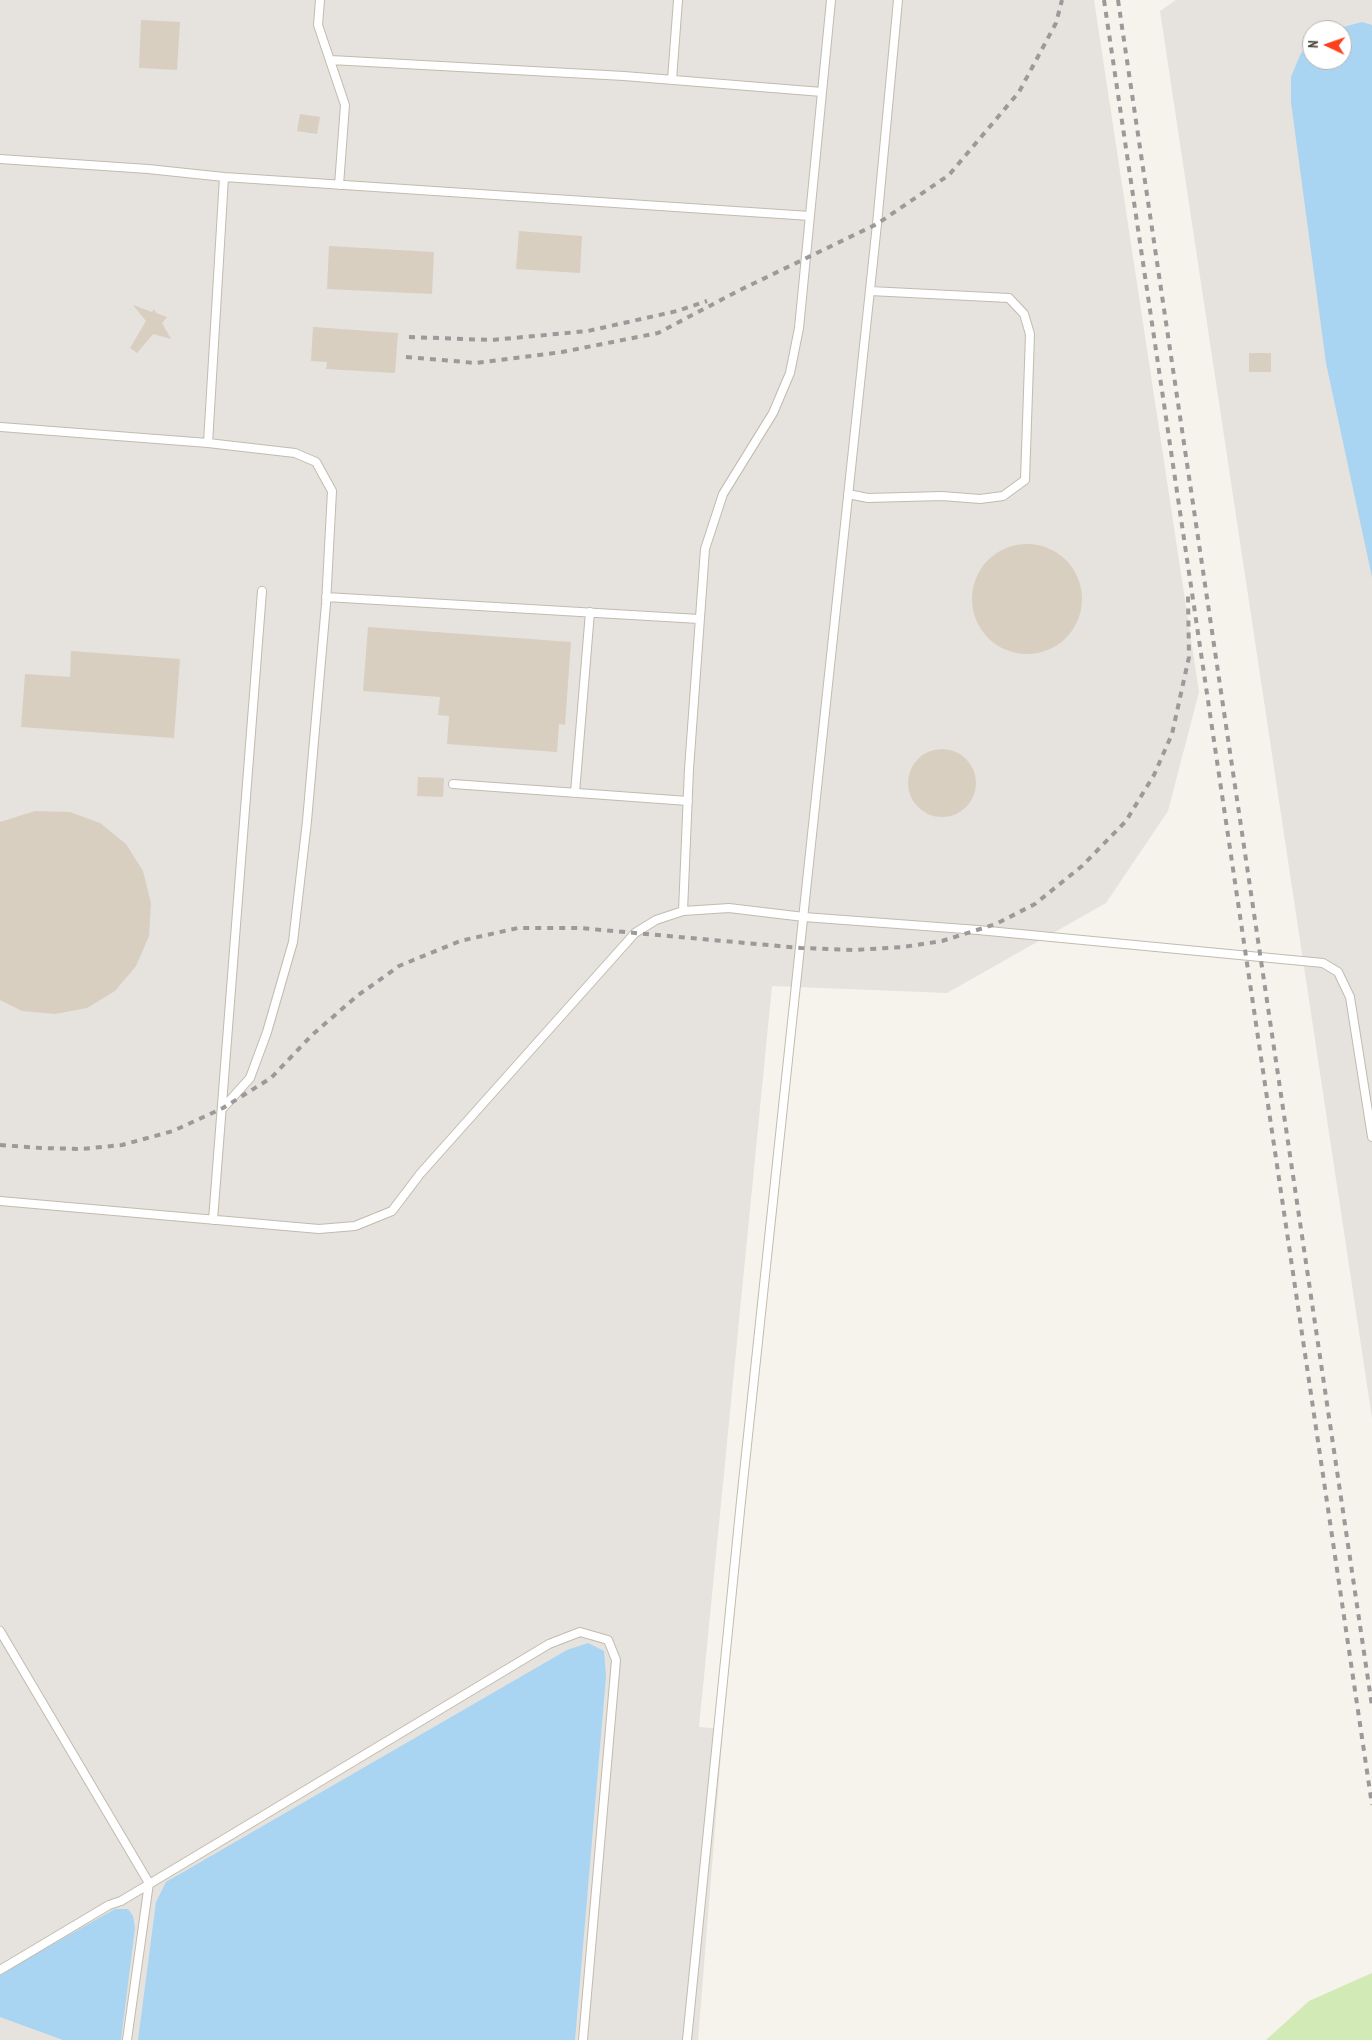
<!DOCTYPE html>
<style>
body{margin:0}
#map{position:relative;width:1372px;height:2040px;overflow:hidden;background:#f6f3ec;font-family:"PT Sans Narrow",sans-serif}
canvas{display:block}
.north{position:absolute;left:1302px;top:20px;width:50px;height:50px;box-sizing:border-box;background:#fff;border:1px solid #b7b4b0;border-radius:50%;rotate:273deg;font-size:14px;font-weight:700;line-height:20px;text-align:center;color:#4b4439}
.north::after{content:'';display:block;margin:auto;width:18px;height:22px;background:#fc3f1d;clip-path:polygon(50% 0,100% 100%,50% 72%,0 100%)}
</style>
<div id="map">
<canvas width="1372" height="2040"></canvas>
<div class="north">N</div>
</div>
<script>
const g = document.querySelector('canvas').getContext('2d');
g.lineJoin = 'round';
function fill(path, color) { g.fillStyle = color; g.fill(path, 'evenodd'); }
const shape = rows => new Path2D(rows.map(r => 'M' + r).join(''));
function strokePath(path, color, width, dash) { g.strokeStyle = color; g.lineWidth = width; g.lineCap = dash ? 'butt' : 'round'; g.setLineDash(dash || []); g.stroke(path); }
fill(shape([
 [0,0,1094,0,1199,692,1168,811,1106,903,947,993,772,986,699,1727,723,1729,698,2040,0,2040],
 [1176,0,1372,0,1372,1418,1160,11],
 [1312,30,1342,30,1342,60,1312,60]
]), '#e6e2dd');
fill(shape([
 [1372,1973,1372,2040,1266,2040,1309,2001]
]), '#d2eab5');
fill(shape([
 [1362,22,1372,25,1372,577,1326,363,1291,102,1291,77,1301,53,1312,45,1312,60,1342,60,1342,30,1332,30],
 [588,1643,604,1651,606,1676,575,2040,138,2040,156,1902,166,1882,567,1650],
 [115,1909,128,1909,133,1916,135,1928,121,2040,63,2040,0,2017,0,1974]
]), '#a9d4f2');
fill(shape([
 [141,20,180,22,177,70,139,68],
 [300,114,320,117,317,134,297,131],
 [519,231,582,236,580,273,516,269],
 [329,246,434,252,432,294,327,289],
 [133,305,152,312,154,309,156,313,167,317,162,323,171,339,153,334,137,353,130,348,146,321],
 [313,327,398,333,395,373,326,369,327,362,311,361],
 [1249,353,1271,353,1271,372,1249,372],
 '972 599a55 55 0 1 1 110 0a55 55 0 1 1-110 0Z',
 [368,627,571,642,565,725,559,724,557,752,447,744,449,716,438,715,440,697,363,691],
 [71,651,180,659,174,738,21,727,25,674,70,677],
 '908 783a34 34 0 1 1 68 0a34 34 0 1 1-68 0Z',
 [418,777,444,778,443,797,417,796],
 [35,811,70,812,100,823,126,844,143,871,151,903,149,936,136,966,115,991,87,1008,55,1014,22,1011,0,1000,0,822]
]), '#d8cfc1');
const service = shape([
 [320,0,318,25,345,105,339,185],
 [331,60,624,76,822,92],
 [672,80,678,0],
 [0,159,148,169,224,177,810,216],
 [1,427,208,443,295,453,316,462,332,491,326,604,307,821,293,942,267,1032,250,1078,223,1108],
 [208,443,224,177],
 [848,494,868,498,942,496,980,499,1003,496,1025,480,1030,334,1024,314,1009,298,870,291],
 [326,597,699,619],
 [453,784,688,801],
 [575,793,590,612],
 [683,911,689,769,705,549,723,494,773,413,790,373,799,328,831,0],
 [0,1201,319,1229,355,1226,392,1211,420,1174,635,933,656,920,683,911,729,908,804,917,978,930,1323,963,1338,972,1350,997,1372,1137],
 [213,1220,262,591],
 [0,1631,149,1883,127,2040],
 [0,1970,109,1905,121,1901,549,1644,580,1632,608,1640,616,1660,583,2040],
 [687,2040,741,1501,877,224,898,0]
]);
strokePath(service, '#c2bbae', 10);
strokePath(service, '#fff', 8);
strokePath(shape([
 [1104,0,1372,1805],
 [1118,0,1372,1706],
 [409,337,492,340,588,331,677,311,707,301],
 [406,357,476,363,562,352,658,333,740,290,877,224,949,175,1019,92,1056,23,1062,0],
 [0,1145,41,1148,81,1149,122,1145,173,1131,223,1108,271,1078,312,1035,357,996,399,966,460,941,518,928,580,928,801,948,854,950,903,947,942,941,996,924,1035,904,1082,866,1126,821,1154,775,1172,734,1189,657,1188,596]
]), '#9a9a9a', 4, [6, 6]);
</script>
